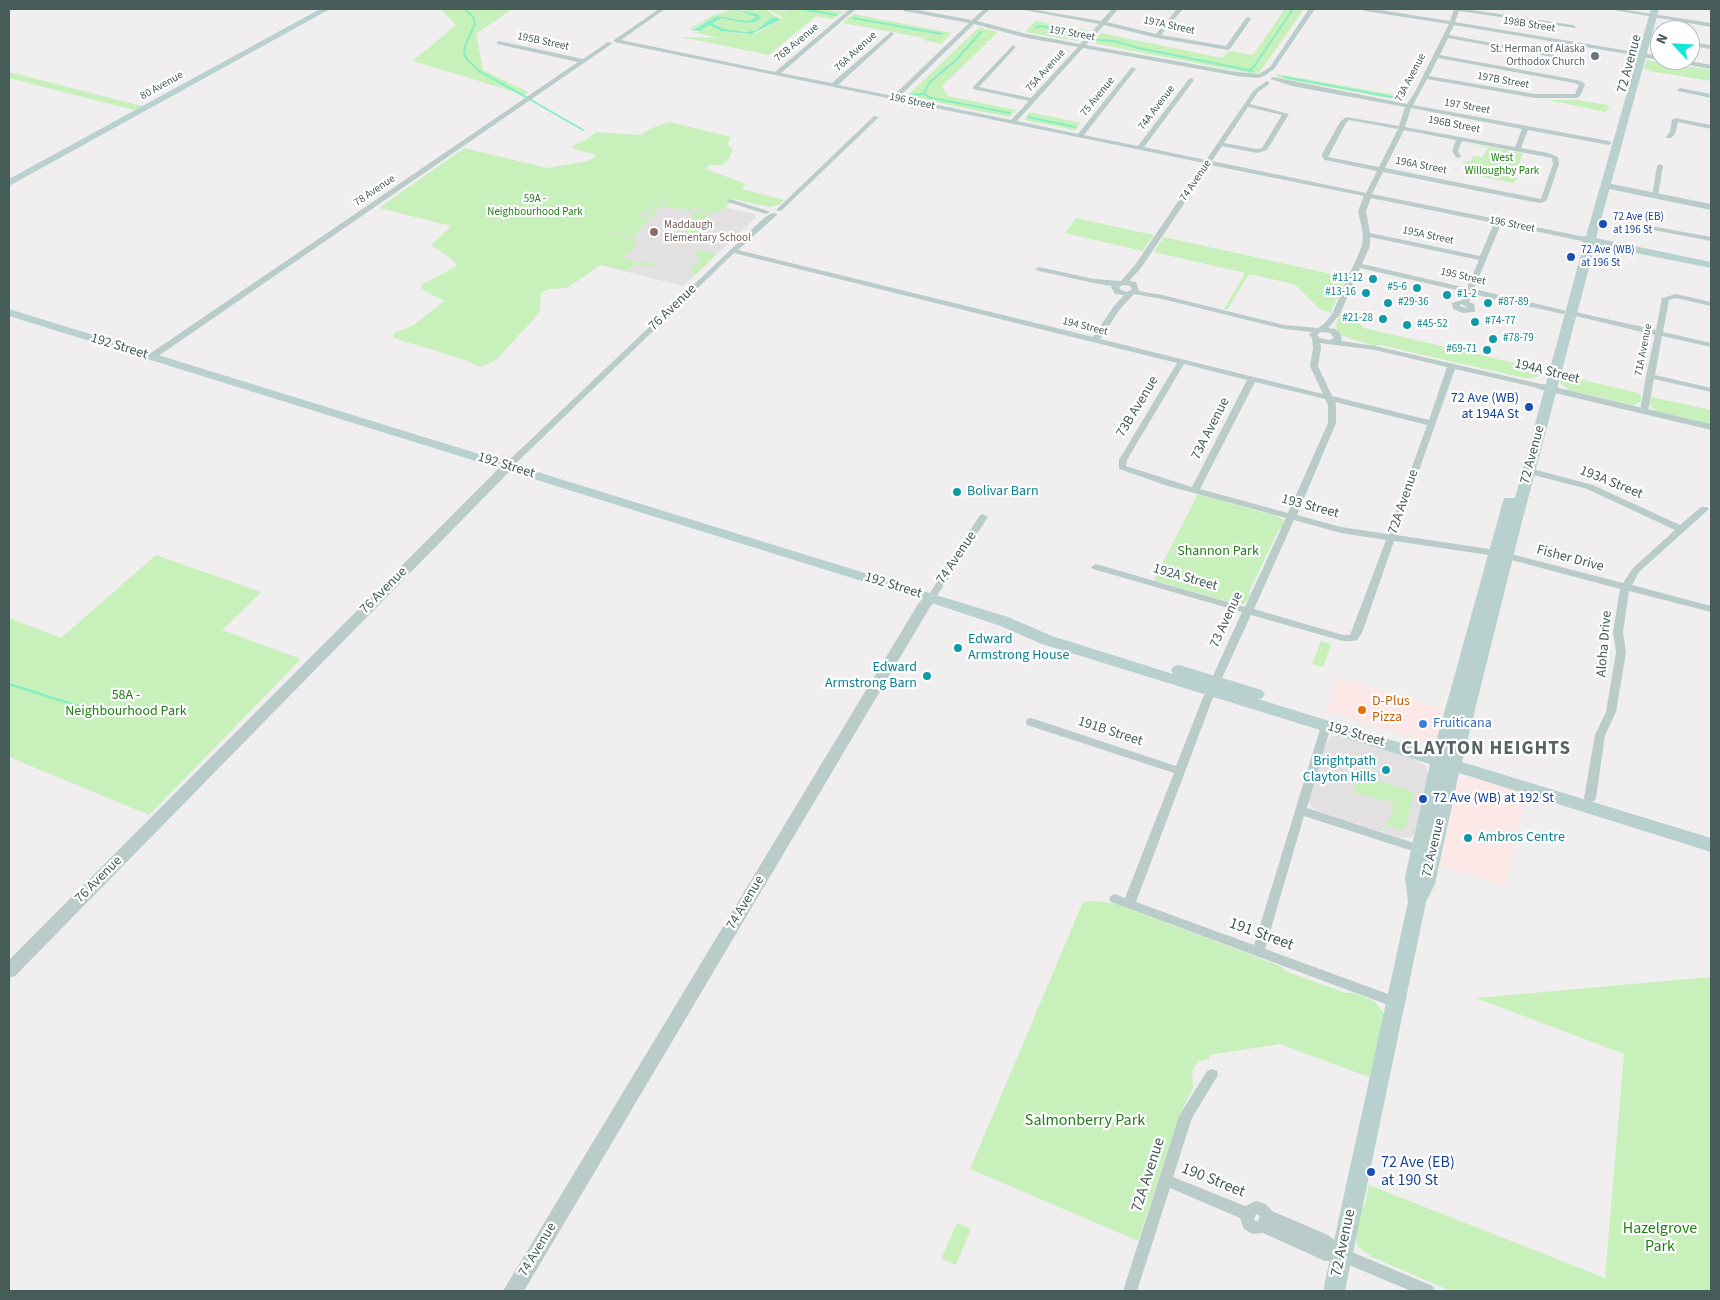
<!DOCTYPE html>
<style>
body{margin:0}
#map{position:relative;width:1720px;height:1300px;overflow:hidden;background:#f1eef0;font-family:"Source Sans 3",sans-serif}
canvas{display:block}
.frame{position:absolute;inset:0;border:10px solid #465c59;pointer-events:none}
.north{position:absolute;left:1650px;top:20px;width:50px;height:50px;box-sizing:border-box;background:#fff;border:1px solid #b5bebd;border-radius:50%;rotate:295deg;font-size:14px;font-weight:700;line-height:20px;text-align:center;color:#465c59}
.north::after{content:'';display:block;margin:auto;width:18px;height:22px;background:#15e4d9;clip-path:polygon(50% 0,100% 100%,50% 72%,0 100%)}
</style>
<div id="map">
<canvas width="1720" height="1300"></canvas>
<div class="frame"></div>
<div class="north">N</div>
</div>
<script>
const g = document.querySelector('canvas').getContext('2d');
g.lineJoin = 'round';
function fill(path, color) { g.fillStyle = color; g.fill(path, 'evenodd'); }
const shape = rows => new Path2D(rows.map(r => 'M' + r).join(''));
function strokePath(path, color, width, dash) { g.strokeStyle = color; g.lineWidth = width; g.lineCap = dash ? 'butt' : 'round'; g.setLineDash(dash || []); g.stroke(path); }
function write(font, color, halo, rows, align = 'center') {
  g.font = font + ' "Source Sans 3",sans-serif'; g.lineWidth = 4.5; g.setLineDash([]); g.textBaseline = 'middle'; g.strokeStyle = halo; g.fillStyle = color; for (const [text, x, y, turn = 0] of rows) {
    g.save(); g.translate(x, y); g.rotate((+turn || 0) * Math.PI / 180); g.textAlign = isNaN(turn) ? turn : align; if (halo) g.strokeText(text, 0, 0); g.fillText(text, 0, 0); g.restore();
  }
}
fill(shape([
 [1338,677,1440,708,1444,711,1437,737,1430,741,1420,740,1326,711],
 [1465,777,1473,777,1526,794,1504,887,1440,865,1457,784,1460,779]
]), '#fce8e6');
fill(shape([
 [626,184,754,214,756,217,683,286,545,251],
 [1332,736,1341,736,1414,759,1426,766,1428,773,1415,831,1412,837,1401,838,1317,811,1311,806,1309,798,1327,742]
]), '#e2e0e1');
fill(shape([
 [441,9,512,9,476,34,483,70,528,92,525,95,413,61,456,25],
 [733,9,756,17,748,21,717,16,693,29,694,31,691,30,691,28,714,15],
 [739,9,765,9,777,17,773,17,757,30,749,32,724,30,713,22,721,18,752,22,759,15],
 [768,9,787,11,791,9,825,9,843,12,832,19,816,16,769,55,681,37,718,38,694,32,698,32,709,25,723,31,742,34,756,33,779,21,779,18,784,18],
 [1285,9,1304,9,1259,73,1254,74,1092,43,1101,33,1222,58,1229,51,1253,55],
 [853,14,952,33,941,44,923,40,924,38,843,23],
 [1035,21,1087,30,1088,30,1077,41,1025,32],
 [980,28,998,32,989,41,984,42,987,43,942,86,948,96,1016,110,1009,117,910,97,908,95,976,30],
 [1647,60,1711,70,1711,81,1649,71,1643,67],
 [9,72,142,106,134,110,9,78],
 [1277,74,1407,97,1405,100,1400,100,1279,78,1276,76],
 [1548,100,1578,100,1608,105,1609,108,1606,112],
 [1030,112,1058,118,1081,123,1075,130,1024,120],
 [670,122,731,137,727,144,733,150,728,161,722,165,709,165,706,169,746,184,742,189,784,200,780,204,771,207,732,199,727,206,719,211,712,213,697,209,697,206,693,210,662,207,668,199,662,195,666,199,651,217,643,216,653,207,653,205,639,215,638,218,642,217,649,220,633,237,600,230,637,240,633,249,623,258,637,262,659,263,658,266,634,265,627,271,600,265,567,288,549,289,541,293,540,312,496,360,481,367,465,360,394,338,394,333,414,325,444,301,423,290,421,285,457,266,453,260,431,245,451,226,379,208,464,148,547,168,588,161,597,155,572,148,573,145,586,140,596,132,640,135,654,127],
 [1465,143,1523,153,1514,178,1517,178,1513,183,1464,173,1463,162,1471,161,1473,158,1472,156,1483,157,1488,148],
 [698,211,710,215,701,235,686,234,685,231,692,215],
 [1076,218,1149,234,1154,235,1143,251,1065,233],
 [1164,237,1340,276,1347,278,1332,309,1332,313,1321,310,1294,284,1249,274,1227,310,1224,309,1245,273,1154,252],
 [697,250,717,254,694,276,691,267,700,262,695,254],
 [1342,312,1348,314,1364,328,1540,369,1538,376,1535,378,1524,378,1380,345,1375,346,1349,338,1339,334,1336,329,1339,313],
 [1562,375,1638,393,1641,395,1641,402,1633,405,1569,390,1560,383],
 [1651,397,1711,410,1711,424,1654,410,1648,404],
 [1198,494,1264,513,1271,513,1284,520,1282,528,1279,529,1275,537,1249,592,1250,597,1244,604,1236,604,1154,580],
 [156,555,261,592,222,630,301,659,149,815,9,757,9,618,61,638],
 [1321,641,1331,644,1323,667,1312,664],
 [1371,778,1414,792,1405,829,1402,830,1385,826,1391,816,1394,803,1353,792,1357,783,1359,783,1360,780,1365,781,1365,779,1370,781],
 [1097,901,1116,904,1280,966,1285,971,1346,993,1354,993,1370,999,1377,1004,1385,1015,1374,1079,1280,1044,1209,1055,1209,1059,1198,1061,1192,1072,1193,1088,1179,1116,1138,1241,970,1169,1083,902],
 [1711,977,1711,1291,1451,1291,1372,1257,1357,1246,1355,1229,1366,1200,1369,1185,1605,1278,1624,1054,1476,998],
 [957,1223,971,1229,956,1265,941,1259]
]), '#c7f0bb');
fill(shape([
 [734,9,758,14,761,18,755,22,746,23,721,18,713,23,723,29,746,32,757,30,771,18,777,17,780,20,751,34,721,31,709,25,700,31,693,30,717,16,748,21,756,17]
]), '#87eec4');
strokePath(shape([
 [465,9,473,17,475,24,465,46,464,53,467,59,479,71,526,97],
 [802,9,836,15],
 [853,18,942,34],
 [1036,27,1043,26,1056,31,1071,32,1080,37],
 [1097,40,1115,41,1138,48,1253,71],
 [1249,70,1253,68,1293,9],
 [1284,77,1402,99],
 [924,94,929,83,956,60,981,32],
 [911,95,924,94,931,98,1010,113],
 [531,100,583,130],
 [1028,117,1075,127]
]), '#87eec4', 2);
strokePath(shape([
 [9,684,78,706]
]), '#87eec4', 2.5);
fill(shape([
 [659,9,665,9,621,40,775,72,850,9,856,9,781,73,832,83,891,32,894,34,893,35,838,85,893,96,969,23,904,11,901,9,912,9,972,20,984,9,990,9,977,21,1027,34,1080,44,1099,24,1024,10,1030,9,1101,21,1112,9,1118,9,1107,22,1156,34,1177,9,1183,9,1161,35,1226,46,1246,18,1248,17,1251,19,1230,49,1228,50,1157,38,1104,25,1086,45,1237,72,1259,74,1270,67,1309,9,1315,9,1274,69,1264,76,1258,78,1237,76,1083,48,1017,121,1078,134,1131,68,1133,67,1136,69,1135,70,1084,135,1138,146,1189,79,1191,78,1194,80,1144,147,1206,160,1254,90,1267,81,1269,82,1269,84,1258,92,1250,104,1289,114,1267,150,1257,153,1222,146,1212,161,1366,193,1377,171,1325,160,1322,157,1322,154,1340,122,1346,117,1399,126,1405,107,1292,86,1270,79,1273,77,1407,104,1415,92,1449,24,1365,11,1362,9,1374,9,1450,21,1454,9,1466,9,1573,25,1576,27,1575,28,1459,11,1455,22,1635,52,1636,53,1633,55,1454,25,1449,35,1555,55,1552,57,1448,38,1440,55,1577,80,1583,82,1585,85,1580,96,1577,98,1535,98,1427,79,1413,105,1609,141,1612,143,1609,145,1528,130,1521,148,1548,153,1558,157,1559,164,1547,200,1544,202,1539,203,1383,172,1372,194,1585,237,1586,239,1582,241,1501,224,1474,289,1563,310,1567,312,1563,314,1472,294,1469,302,1474,304,1475,310,1474,312,1463,313,1453,309,1452,303,1462,300,1465,292,1360,268,1340,314,1328,328,1335,329,1340,333,1342,339,1341,341,1375,346,1545,385,1546,387,1542,389,1455,369,1396,535,1496,550,1501,553,1496,556,1394,541,1362,633,1357,640,1353,641,1343,641,1251,615,1212,700,1136,902,1254,945,1321,726,1322,723,1330,723,1331,726,1307,808,1423,846,1425,849,1423,852,1419,853,1304,816,1265,949,1399,998,1401,1002,1399,1006,1395,1007,1391,1006,1111,902,1109,899,1111,896,1115,894,1125,898,1174,773,1027,725,1026,722,1027,719,1031,718,1176,766,1202,700,1242,612,1093,569,1091,567,1096,564,1245,607,1286,518,1168,486,1119,469,1119,460,1177,363,734,253,510,469,504,469,503,467,504,465,764,218,772,213,778,214,738,250,1093,337,1114,306,1124,295,1115,294,1111,287,1112,286,1094,283,1039,271,1035,269,1039,267,1094,279,1121,281,1135,265,1204,163,614,42,614,40,659,9],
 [974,24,1027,38,1078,47,1031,98,979,87,1015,48,1015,46,1013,45,973,87,973,89,1029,101,1011,120,899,97,974,24],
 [1438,58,1574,83,1579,85,1575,94,1535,94,1429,76,1438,58],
 [1248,107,1282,115,1262,148,1257,149,1224,143,1248,107],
 [1411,108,1522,129,1515,147,1405,127,1411,108],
 [1349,120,1398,129,1379,167,1328,157,1346,123,1349,120],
 [1404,130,1456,140,1452,151,1456,157,1458,158,1461,156,1458,151,1462,141,1552,158,1553,164,1541,199,1385,168,1404,130],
 [1210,165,1364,196,1358,211,1363,234,1362,246,1332,314,1325,323,1318,328,1284,325,1162,295,1139,291,1136,282,1129,281,1141,268,1210,165],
 [1371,198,1494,223,1480,256,1370,233,1366,211,1371,198],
 [1370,237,1479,260,1467,288,1362,264,1370,246,1370,237],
 [1122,285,1130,286,1132,289,1127,292,1121,290,1119,288,1122,285],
 [1134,294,1162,299,1284,329,1312,332,1309,335,1312,338,1313,348,1310,366,1323,394,1100,339,1120,309,1134,294],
 [1461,304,1467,307,1467,308,1460,306,1461,304],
 [1321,332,1330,333,1334,338,1330,340,1320,338,1317,335,1321,332],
 [1320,343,1375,350,1447,367,1429,420,1332,396,1318,366,1321,348,1320,343],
 [1184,364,1247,380,1192,487,1126,466,1127,460,1184,364],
 [1255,382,1325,399,1328,405,1328,423,1288,513,1200,489,1255,382],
 [1335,402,1427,425,1388,534,1341,527,1297,515,1336,423,1336,405,1335,402],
 [1294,520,1341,533,1386,540,1350,635,1343,635,1254,609,1294,520],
 [1608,9,1620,9,1711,23,1711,27,1608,9],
 [499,41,583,59,608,42,613,43,154,359,148,359,148,355,578,62,497,44,497,42,499,41],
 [1690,42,1711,45,1711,49,1690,46,1690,42],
 [1680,88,1711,94,1711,98,1678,91,1677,90,1680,88],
 [874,116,879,117,781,211,777,211,777,209,874,116],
 [1675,118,1711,125,1711,129,1678,122,1675,134,1671,138,1667,138,1666,137,1670,132,1672,120,1675,118],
 [1660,164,1663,166,1658,196,1655,198,1652,196,1657,166,1660,164],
 [730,199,768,211,770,212,766,214,728,202,727,201,730,199],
 [1645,225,1711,237,1711,241,1648,229,1645,229,1645,225],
 [1676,294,1711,302,1711,306,1676,298,1669,300,1663,332,1711,343,1711,347,1662,336,1655,375,1711,388,1711,392,1654,379,1648,411,1647,413,1641,413,1640,411,1646,376,1655,335,1571,315,1567,313,1571,311,1656,330,1662,298,1676,294],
 [1529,468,1593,485,1680,525,1701,507,1707,507,1709,509,1639,572,1632,585,1711,606,1711,612,1629,591,1623,632,1626,652,1616,712,1605,735,1596,798,1594,801,1590,802,1586,801,1584,798,1595,735,1606,712,1616,652,1613,632,1620,589,1504,558,1502,556,1507,553,1623,583,1633,568,1675,530,1587,489,1526,473,1525,471,1529,468],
 [983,514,988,517,934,600,928,600,926,598,928,596,980,515,983,514],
 [1212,1069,1217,1071,1218,1075,1192,1118,1173,1177,1245,1206,1256,1201,1266,1204,1272,1211,1328,1235,1347,1250,1433,1286,1435,1291,1411,1291,1342,1262,1325,1261,1263,1233,1253,1234,1244,1229,1240,1218,1170,1188,1137,1291,1123,1291,1179,1116,1207,1071,1212,1069],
 [1256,1214,1260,1216,1258,1221,1254,1220,1256,1214]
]), '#b9ccc9');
fill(shape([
 [1630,51,1660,56,1660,60,1662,60,1660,60,1630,55,1630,51],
 [1668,60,1686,60,1711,65,1711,69,1672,62,1668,60],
 [1607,183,1711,204,1711,210,1604,188,1604,184,1607,183],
 [1542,384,1711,424,1711,430,1538,389,1536,387,1538,385,1542,384],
 [507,463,511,464,513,467,511,470,15,976,9,978,9,960,503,464,507,463],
 [931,594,936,595,938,598,930,607,524,1291,503,1291,918,604,926,595,931,594]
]), '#b9ccc9');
fill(shape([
 [320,9,330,9,9,186,9,179,320,9],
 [1651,9,1659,9,1596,238,1711,262,1711,268,1595,245,1523,518,1462,762,1711,838,1711,852,1459,773,1435,884,1426,902,1345,1291,1323,1291,1408,902,1405,877,1430,764,1042,644,998,625,926,601,9,316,9,309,936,595,1008,617,1052,636,1173,674,1171,670,1174,666,1179,665,1262,690,1265,694,1262,698,1258,699,1433,753,1503,501,1505,498,1515,498,1584,243,1578,239,1579,237,1586,236,1651,9]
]), '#b9d1ce');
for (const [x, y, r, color] of [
 [1595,56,5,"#6b7280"],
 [1603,224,5,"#1a4fb4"],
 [654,232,5,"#8d6e63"],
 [1571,257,5,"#1a4fb4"],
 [1373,279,5,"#0f9aa8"],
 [1417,288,5,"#0f9aa8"],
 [1366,293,5,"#0f9aa8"],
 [1447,295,5,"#0f9aa8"],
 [1388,303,5,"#0f9aa8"],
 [1488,303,5,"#0f9aa8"],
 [1383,319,5,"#0f9aa8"],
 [1475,322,5,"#0f9aa8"],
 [1407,325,5,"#0f9aa8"],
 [1493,339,5,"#0f9aa8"],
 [1487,350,5,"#0f9aa8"],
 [1529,407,5,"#1a4fb4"],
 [957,492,5,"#0f9aa8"],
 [958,648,5,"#0f9aa8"],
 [927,676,5,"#0f9aa8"],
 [1362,710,5,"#e8710a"],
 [1423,724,5,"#3f7fe0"],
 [1386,770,5,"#0f9aa8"],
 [1423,799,5,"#1a4fb4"],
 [1468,838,5,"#0f9aa8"],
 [1371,1172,5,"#1a4fb4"]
]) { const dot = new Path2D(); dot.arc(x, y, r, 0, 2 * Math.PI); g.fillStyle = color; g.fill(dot); strokePath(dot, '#fff', 2); }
write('11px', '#465c59', '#fff', [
 ["198B Street",1529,25,9],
 ["197A Street",1169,26,12],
 ["197 Street",1072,34,10],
 ["195B Street",543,42,12],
 ["76B Avenue",797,43,-40],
 ["76A Avenue",856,52,-43],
 ["75A Avenue",1046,71,-48],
 ["73A Avenue",1411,78,-62],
 ["197B Street",1503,81,10],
 ["80 Avenue",162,86,-29],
 ["75 Avenue",1098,97,-51],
 ["196 Street",912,102,12],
 ["197 Street",1467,107,10],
 ["74A Avenue",1157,108,-53],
 ["196B Street",1454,125,11],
 ["196A Street",1421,166,11],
 ["74 Avenue",1196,181,-56],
 ["78 Avenue",375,191,-34],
 ["196 Street",1512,225,11],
 ["195A Street",1428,236,12],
 ["195 Street",1463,277,13],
 ["194 Street",1085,327,14],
 ["71A Avenue",1644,350,-79]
]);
write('11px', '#5b616d', '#fff', [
 ["St. Herman of Alaska",1585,50],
 ["Orthodox Church",1585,63]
], 'right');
write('11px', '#217f15', '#fff', [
 ["West",1502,159],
 ["Willoughby Park",1502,172],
 ["59A -",535,200],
 ["Neighbourhood Park",535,213]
]);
write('11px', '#164399', '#fff', [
 ["72 Ave (EB)",1613,218],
 ["at 196 St",1613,231],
 ["72 Ave (WB)",1581,251],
 ["at 196 St",1581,264]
], 'left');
write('11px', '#785e54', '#fff', [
 ["Maddaugh",664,226],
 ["Elementary School",664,239]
], 'left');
write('11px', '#0d838f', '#fff', [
 ["#11-12",1363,279,"right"],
 ["#5-6",1407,288,"right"],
 ["#13-16",1356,293,"right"],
 ["#1-2",1457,295],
 ["#29-36",1398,303],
 ["#87-89",1498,303],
 ["#21-28",1373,319,"right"],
 ["#74-77",1485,322],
 ["#45-52",1417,325],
 ["#78-79",1503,339],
 ["#69-71",1477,350,"right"]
], 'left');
write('14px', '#465c59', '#fff', [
 ["72 Avenue",1630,64,-75],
 ["76 Avenue",673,308,-44],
 ["192 Street",119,347,17],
 ["194A Street",1547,372,14],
 ["73B Avenue",1138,407,-59],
 ["73A Avenue",1211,429,-63],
 ["72 Avenue",1533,455,-75],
 ["192 Street",506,466,17],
 ["193A Street",1611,483,22],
 ["72A Avenue",1404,502,-71],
 ["193 Street",1310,507,15],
 ["74 Avenue",957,558,-56],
 ["Fisher Drive",1570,559,15],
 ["192A Street",1185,578,16],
 ["192 Street",893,586,17],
 ["76 Avenue",384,591,-45],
 ["73 Avenue",1227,620,-65],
 ["Aloha Drive",1605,644,-85],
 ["191B Street",1110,732,18],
 ["192 Street",1356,735,16],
 ["72 Avenue",1434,848,-77],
 ["76 Avenue",99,880,-45],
 ["74 Avenue",746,903,-59],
 ["74 Avenue",538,1250,-59]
]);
write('14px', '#164399', '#fff', [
 ["72 Ave (WB)",1519,399],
 ["at 194A St",1519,415],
 ["72 Ave (WB) at 192 St",1433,799,"left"]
], 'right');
write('14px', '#0d838f', '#fff', [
 ["Bolivar Barn",967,492],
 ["Edward",968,640],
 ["Armstrong House",968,656],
 ["Edward",917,668,"right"],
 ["Armstrong Barn",917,684,"right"],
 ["Brightpath",1376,762,"right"],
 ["Clayton Hills",1376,778,"right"],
 ["Ambros Centre",1478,838]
], 'left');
write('14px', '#217f15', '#fff', [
 ["Shannon Park",1218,552],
 ["58A -",126,696],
 ["Neighbourhood Park",126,712]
]);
write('14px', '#c56008', '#fff', [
 ["D-Plus",1372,702],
 ["Pizza",1372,718]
], 'left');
write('14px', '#366cbe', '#fff', [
 ["Fruiticana",1433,724]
], 'left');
write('16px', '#465c59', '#fff', [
 ["191 Street",1261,935,20],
 ["72A Avenue",1149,1175,-72],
 ["190 Street",1213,1181,22],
 ["72 Avenue",1344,1243,-78]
]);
write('16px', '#217f15', '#fff', [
 ["Salmonberry Park",1085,1121],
 ["Hazelgrove",1660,1229],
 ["Park",1660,1247]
]);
write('16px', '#164399', '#fff', [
 ["72 Ave (EB)",1381,1163],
 ["at 190 St",1381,1181]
], 'left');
g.letterSpacing = '1px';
write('bold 19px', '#5a6363', '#fff', [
 ["CLAYTON HEIGHTS",1486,750]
]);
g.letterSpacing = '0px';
</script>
